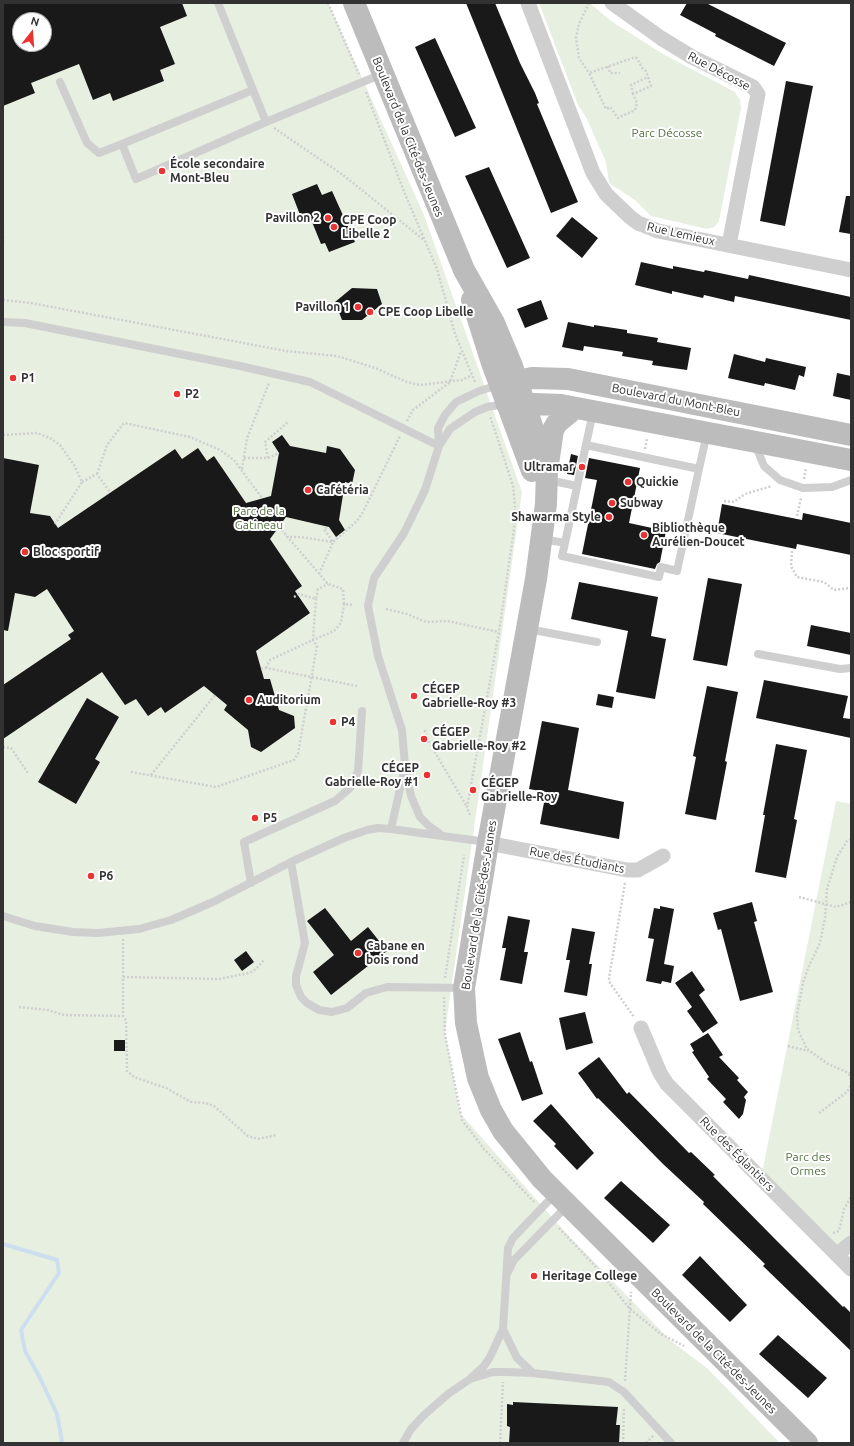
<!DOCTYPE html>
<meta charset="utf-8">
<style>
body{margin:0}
#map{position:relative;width:854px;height:1446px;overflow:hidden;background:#fff;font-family:Ubuntu,sans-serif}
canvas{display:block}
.frame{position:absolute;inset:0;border:4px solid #323232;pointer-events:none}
.north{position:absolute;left:12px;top:12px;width:40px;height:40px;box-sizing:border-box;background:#fff;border:1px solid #adadad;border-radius:50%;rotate:17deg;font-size:11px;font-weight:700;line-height:16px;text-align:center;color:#323232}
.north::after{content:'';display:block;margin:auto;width:14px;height:18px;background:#ea3434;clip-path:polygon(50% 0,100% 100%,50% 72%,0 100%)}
</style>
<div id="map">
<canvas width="854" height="1446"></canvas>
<div class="frame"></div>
<div class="north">N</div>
</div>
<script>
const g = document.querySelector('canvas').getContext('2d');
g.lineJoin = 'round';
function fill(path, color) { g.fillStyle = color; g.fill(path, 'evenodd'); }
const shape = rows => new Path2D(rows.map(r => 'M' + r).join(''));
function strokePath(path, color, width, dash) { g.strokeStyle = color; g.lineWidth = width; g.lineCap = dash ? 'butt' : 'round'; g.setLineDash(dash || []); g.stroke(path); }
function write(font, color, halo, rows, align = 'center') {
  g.font = font + ' Ubuntu,sans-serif'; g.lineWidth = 4; g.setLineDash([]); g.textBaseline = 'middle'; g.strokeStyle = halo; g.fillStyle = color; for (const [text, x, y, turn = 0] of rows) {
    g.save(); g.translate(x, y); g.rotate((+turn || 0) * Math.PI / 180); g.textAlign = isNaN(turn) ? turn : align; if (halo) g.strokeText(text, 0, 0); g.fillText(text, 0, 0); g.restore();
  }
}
fill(shape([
 [3,3,328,3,424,215,522,492,445,1032,460,1113,565,1232,671,1341,707,1368,780,1443,3,1443],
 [20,20,44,20,44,44,20,44],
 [539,3,590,3,611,21,663,54,735,92,740,100,741,108,719,221,714,227,707,229,651,216,635,200,609,183,606,162,587,119,578,105],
 [836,801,851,804,851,1243,837,1255,761,1178]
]), '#e7efe1');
strokePath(shape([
 [3,1244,57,1260,59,1273,21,1330,25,1351,39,1376,57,1414,62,1441,61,1443]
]), '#cddfee', 4);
fill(shape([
 [3,3,182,3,187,16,160,27,175,64,160,70,164,81,113,101,110,93,93,100,79,64,31,83,35,93,3,106],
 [20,20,44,20,44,44,20,44],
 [466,3,495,3,520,63,535,93,539,103,537,104,578,202,551,213],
 [687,3,706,3,786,43,774,66,715,36,716,34,680,15],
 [435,38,476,128,455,137,415,47],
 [786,81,813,86,785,226,760,221],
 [489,167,530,258,507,268,465,176],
 [317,184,322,195,332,191,355,242,329,252,325,243,321,244,310,217,302,220,292,194],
 [846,196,851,196,851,234,839,232],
 [572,217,598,238,582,258,556,236],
 [641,262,673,269,673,266,704,272,705,270,748,279,749,275,851,297,851,320,735,296,734,302,704,295,703,298,672,291,672,294,635,285],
 [352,288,377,289,382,304,362,320,342,320,335,302],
 [541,300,548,319,525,328,517,309],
 [568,322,594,327,594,325,627,330,627,333,658,338,657,342,691,348,687,370,652,365,653,361,622,356,623,352,584,346,583,351,562,347],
 [734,354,765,362,766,358,806,367,804,377,799,375,795,390,765,383,764,386,728,378],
 [837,373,851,376,851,400,833,396],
 [282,435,290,446,326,453,327,446,340,449,355,470,352,484,345,482,339,520,345,530,336,537,329,527,286,517,270,539,302,586,295,591,310,613,256,651,264,679,270,679,279,710,294,716,295,728,261,752,251,747,248,730,224,710,227,705,204,686,165,713,161,707,148,716,136,699,125,705,102,672,3,739,3,685,71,639,68,635,74,631,47,589,35,597,15,593,8,631,3,630,3,458,39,465,30,513,50,516,58,528,175,449,182,459,198,448,207,461,214,456,246,503,271,496,279,453,272,442],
 [571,454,578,456,574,475,567,474],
 [589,458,640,468,629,523,666,531,660,562,657,564,655,569,582,554,597,480,585,478],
 [722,504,802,520,803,513,851,523,851,555,797,544,796,549,717,533],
 [708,578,742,584,727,666,693,660],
 [579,582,658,597,651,636,666,639,655,699,616,692,628,631,571,619],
 [811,625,851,633,851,655,807,646],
 [764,680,848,696,843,718,851,719,851,738,756,718],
 [707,686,738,692,725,761,727,762,716,820,685,814,696,757,693,756],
 [598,694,614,697,612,708,596,705],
 [87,698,119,717,95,759,100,762,76,804,38,782],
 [542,721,579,728,568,790,624,802,619,839,540,824,546,792,529,789],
 [776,744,807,750,794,819,797,820,786,878,755,872,765,815,763,815],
 [752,902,757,921,754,922,773,992,740,1001,721,929,718,930,713,913],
 [660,906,674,909,664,964,674,966,671,983,662,981,661,984,646,981,654,939,648,938,654,908,660,909],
 [325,908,351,941,368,927,387,951,331,995,313,972,334,955,307,921],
 [508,916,530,920,524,952,528,952,522,984,500,980,506,948,502,948],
 [572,928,595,932,589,964,592,964,587,996,564,992,570,960,566,960],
 [246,951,254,962,242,971,234,960],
 [692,971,705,990,699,995,718,1023,703,1033,687,1011,692,1007,675,983],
 [585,1012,593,1043,566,1050,559,1018],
 [520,1032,530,1062,532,1061,543,1094,522,1101,498,1039],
 [708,1033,723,1055,719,1057,739,1078,737,1080,748,1092,744,1097,746,1100,743,1114,739,1119,723,1102,726,1099,707,1079,709,1077,692,1052,694,1051,690,1044],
 [114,1040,125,1040,125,1051,114,1051],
 [599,1057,627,1094,629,1092,689,1153,691,1152,715,1175,713,1176,774,1238,843,1307,844,1306,851,1313,851,1351,763,1266,765,1264,703,1204,704,1202,663,1164,598,1098,597,1099,578,1073],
 [551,1104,594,1153,577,1170,554,1146,556,1144,533,1121],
 [621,1181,670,1225,653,1243,604,1198],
 [700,1256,747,1305,730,1322,682,1275],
 [778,1335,827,1378,808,1398,759,1354],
 [513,1402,618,1407,616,1425,620,1425,619,1443,509,1443,510,1427,507,1426,507,1404,513,1405]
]), '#191919');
strokePath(shape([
 [328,3,359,74],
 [589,3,579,24,576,37,579,58,589,73],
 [636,57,643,69,646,71,651,86,633,94,637,103,635,110,618,118,610,107,606,109,589,73,636,57],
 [608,66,610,73,620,73],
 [366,92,405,194,437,269,455,334,475,382],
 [633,94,631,85,648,77],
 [274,128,343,175,424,240],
 [3,228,3,245],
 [3,300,31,303,286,351,337,356,375,368,407,382,420,385,462,380,472,375],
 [407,421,413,410,450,382,461,351],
 [3,435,37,433,50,438,60,445,74,465,82,482,55,524],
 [645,449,647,438],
 [244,458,268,458,279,453],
 [268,458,265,442,288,422],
 [242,469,247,438,269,383],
 [97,474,107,445,124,423,190,437,220,450,234,460,262,498],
 [804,479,806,468],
 [82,482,97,474,110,492],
 [724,501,734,502,745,494,772,486],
 [797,516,801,498],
 [279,527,328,584,343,589,344,604,354,605],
 [286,537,301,537,333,542,357,521,363,512,400,436],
 [792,551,791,566,797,577,824,582,834,590,851,588],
 [319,574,333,542,324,529,328,526],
 [294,597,299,594,316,599,318,589,328,584],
 [386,609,407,614,426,622,447,621,499,632],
 [266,668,270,660,313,640,316,599],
 [261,669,266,668,357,686],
 [425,730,426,737,467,807],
 [3,747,11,748,28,773],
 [131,772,216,787,294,760,298,754,317,646,313,640,334,631,341,623,344,604],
 [151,775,215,695],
 [470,815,467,807,499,632,514,529,515,507,513,486,490,416],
 [851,839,847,841,837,857,827,889,825,918,820,943,808,968,803,983,797,1015,798,1030,807,1049,828,1064,851,1074],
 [625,883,609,978,610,983,634,1017],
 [799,897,836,907,851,902],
 [123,939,123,1016,126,1020,127,1071,134,1077,166,1088,191,1102,206,1103,214,1106,248,1136,258,1139,276,1135],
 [123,977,219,979,249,973,256,969,264,960],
 [445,978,464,855],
 [444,997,445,1035,462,1120,484,1149,535,1203],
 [19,1007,48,1010,64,1015,123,1016],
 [788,1046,808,1051],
 [849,1074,851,1079],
 [819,1113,847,1092,851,1085],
 [559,1228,596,1267,630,1309,661,1334,684,1346],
 [833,1233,839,1231,844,1209,851,1197],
 [625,1381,631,1292],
 [500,1443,503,1382],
 [623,1443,624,1408],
 [646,1443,653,1436]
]), '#cfcfcf', 2.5, [2, 2]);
strokePath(shape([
 [218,3,266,122,382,74],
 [60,82,87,143,99,153,122,144],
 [253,90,122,144,136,179,266,122],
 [3,322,25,323,240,366,310,382,439,446],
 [755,444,764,466,780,480,803,488,832,487,851,480],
 [586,445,699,469,677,571,661,567,659,577,562,556,565,543,587,440,593,412],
 [439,446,438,428,445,415,456,402,479,391,499,385],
 [699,469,707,433],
 [548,480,577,486],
 [542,539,565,543],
 [528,629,597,642],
 [758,654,840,669,851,668],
 [391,829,404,771],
 [439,833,429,826,420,817,411,796,405,766,402,730,378,656,368,606,374,578,404,533,425,490,439,446,450,429,475,412,487,407,505,404],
 [291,862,305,943,296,976,296,985,301,997,307,1003,319,1010,332,1012,347,1008,366,993,387,987,464,988],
 [251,883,244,842,335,801,350,788,358,771,362,711],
 [3,916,35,926,73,932,98,933,139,929,171,920,213,902,291,862,344,838,367,830,378,828,391,829,487,842],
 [507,1274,514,1260,567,1206],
 [503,1329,517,1358,533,1373],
 [471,1378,484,1366,490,1357,503,1329,508,1248,513,1238,555,1194],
 [403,1443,411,1429,423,1416,448,1394,470,1379,493,1372,506,1372,533,1373,609,1382,624,1392,671,1443]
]), '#cfcfcf', 8);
strokePath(shape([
 [528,3,593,173,606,194,630,217,638,223,658,231,851,270],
 [612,3,661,38,692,57,753,87,758,94,729,245],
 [488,843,627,870,638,870,663,856],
 [641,1028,660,1073,667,1084,851,1269],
 [837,1255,851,1243]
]), '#cfcfcf', 15);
strokePath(shape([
 [354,3,464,270,494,323,512,366,547,471,546,504,536,579,488,843,464,988,466,1023,478,1078,491,1110,503,1131,542,1179,807,1443],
 [472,300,492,363,532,471],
 [500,385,532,378,568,379,851,435],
 [506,403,561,405,851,460],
 [548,464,553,430,557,423,575,408]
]), '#bcbcbc', 22);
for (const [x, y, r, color] of [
 [162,171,4,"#ea3434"],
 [328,218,4,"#ea3434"],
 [334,227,4,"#ea3434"],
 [358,307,4,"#ea3434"],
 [370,312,4,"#ea3434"],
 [13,378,4,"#ea3434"],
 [177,394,4,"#ea3434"],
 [582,467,4,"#ea3434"],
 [628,482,4,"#ea3434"],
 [308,490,4,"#ea3434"],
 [612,503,4,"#ea3434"],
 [609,517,4,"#ea3434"],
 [644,535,4,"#ea3434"],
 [25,552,4,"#ea3434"],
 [414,696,4,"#ea3434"],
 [249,700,4,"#ea3434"],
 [333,722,4,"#ea3434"],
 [424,739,4,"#ea3434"],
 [427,775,4,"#ea3434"],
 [473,790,4,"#ea3434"],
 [255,818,4,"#ea3434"],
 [91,876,4,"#ea3434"],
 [358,953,4,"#ea3434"],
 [534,1276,4,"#ea3434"]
]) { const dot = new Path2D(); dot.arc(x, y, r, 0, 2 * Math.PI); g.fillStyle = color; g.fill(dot); strokePath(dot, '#fff', 1.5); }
write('12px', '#323232', '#fff', [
 ["Rue Décosse",719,71,28],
 ["Boulevard de la Cité-des-Jeunes",408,137,68],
 ["Rue Lemieux",681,234,13],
 ["Boulevard du Mont-Bleu",676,400,11],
 ["Rue des Étudiants",577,860,11],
 ["Boulevard de la Cité-des-Jeunes",479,905,-81],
 ["Rue des Églantiers",737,1154,45],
 ["Boulevard de la Cité-des-Jeunes",714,1351,45]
]);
write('12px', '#52703d', '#fff', [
 ["Parc Décosse",667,133],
 ["Parc de la",259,511],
 ["Gatineau",259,525],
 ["Parc des",808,1157],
 ["Ormes",808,1171]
]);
write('bold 12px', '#323232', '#fff', [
 ["École secondaire",170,164],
 ["Mont-Bleu",170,178],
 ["Pavillon 2",320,218,"right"],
 ["CPE Coop",342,220],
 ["Libelle 2",342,234],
 ["Pavillon 1",350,307,"right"],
 ["CPE Coop Libelle",378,312],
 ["P1",21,378],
 ["P2",185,394],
 ["Ultramar",574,467,"right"],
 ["Quickie",636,482],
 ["Cafétéria",316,490],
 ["Subway",620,503],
 ["Shawarma Style",601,517,"right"],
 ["Bibliothèque",652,528],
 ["Aurélien-Doucet",652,542],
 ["Bloc sportif",33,552],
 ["CÉGEP",422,689],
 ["Gabrielle-Roy #3",422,703],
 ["Auditorium",257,700],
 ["P4",341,722],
 ["CÉGEP",432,732],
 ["Gabrielle-Roy #2",432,746],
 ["CÉGEP",419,768,"right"],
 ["Gabrielle-Roy #1",419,782,"right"],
 ["CÉGEP",481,783],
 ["Gabrielle-Roy",481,797],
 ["P5",263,818],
 ["P6",99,876],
 ["Cabane en",366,946],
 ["bois rond",366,960],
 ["Heritage College",542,1276]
], 'left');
</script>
